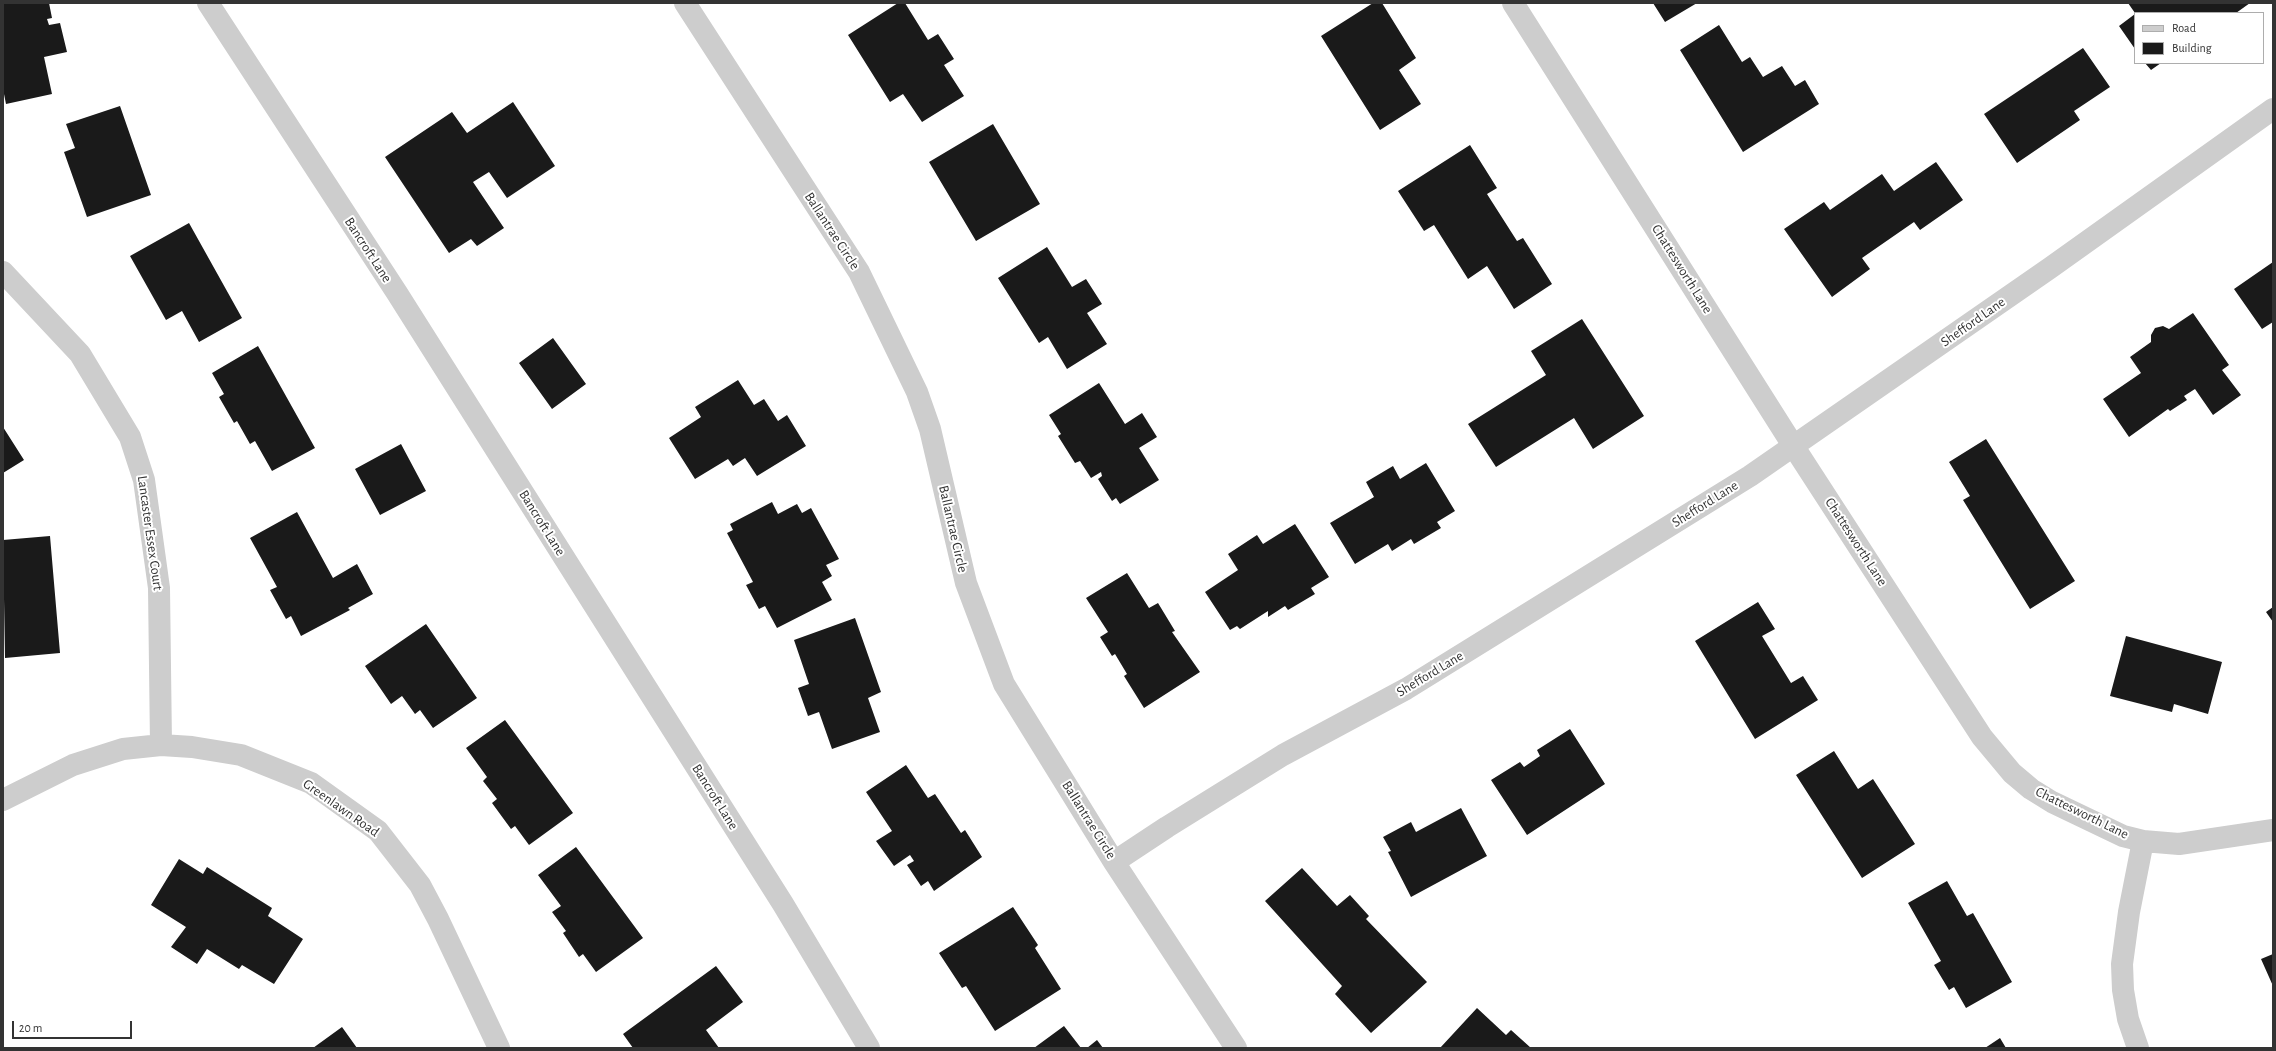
<!DOCTYPE html>
<style>
body{margin:0}
#map{position:relative;width:2276px;height:1051px;overflow:hidden;background:#fff;font-family:"Alegreya Sans",sans-serif}
canvas{display:block}
.frame{position:absolute;inset:0;border:4px solid #333;pointer-events:none}
.legend{position:absolute;left:2134px;top:12px;width:130px;height:52px;box-sizing:border-box;background:#fff;border:1px solid #adadad;margin:0;padding:5px 7px;list-style:none;font-size:12px;color:#333}
.legend li{display:flex;align-items:center;gap:8px;height:20px}
.legend b{width:20px;border:1px solid #adadad}
.scale{position:absolute;left:12px;top:1021px;width:120px;height:18px;box-sizing:border-box;border:2px solid #333;border-top:0;padding-left:5px;font-size:12px;line-height:14px;white-space:nowrap;color:#333;-webkit-text-stroke:3px #fff;paint-order:stroke}
</style>
<div id="map">
<canvas width="2276" height="1051"></canvas>
<div class="frame"></div>
<ul class="legend">
<li><b style="height:5px;background:#cdcdcd"></b>Road</li>
<li><b style="height:11px;background:#1a1a1a"></b>Building</li>
</ul>
<div class="scale">20 m</div>
</div>
<script>
const g = document.querySelector('canvas').getContext('2d');
g.lineJoin = 'round';
function fill(path, color) { g.fillStyle = color; g.fill(path, 'evenodd'); }
const shape = rows => new Path2D(rows.map(r => 'M' + r).join(''));
function strokePath(path, color, width, dash) { g.strokeStyle = color; g.lineWidth = width; g.lineCap = dash ? 'butt' : 'round'; g.setLineDash(dash || []); g.stroke(path); }
function write(font, color, halo, rows, align = 'center') {
  g.font = font + ' "Alegreya Sans",sans-serif'; g.lineWidth = 4; g.setLineDash([]); g.textBaseline = 'middle'; g.strokeStyle = halo; g.fillStyle = color; for (const [text, x, y, turn = 0] of rows) {
    g.save(); g.translate(x, y); g.rotate((+turn || 0) * Math.PI / 180); g.textAlign = isNaN(turn) ? turn : align; if (halo) g.strokeText(text, 0, 0); g.fillText(text, 0, 0); g.restore();
  }
}
fill(shape([
 [3,3,49,3,52,18,47,19,49,25,60,23,67,52,44,57,52,94,6,104,3,89],
 [898,3,905,3,928,40,938,34,954,59,944,65,964,96,922,122,903,94,890,102,848,35],
 [1373,3,1382,3,1416,58,1399,70,1421,104,1380,130,1321,36],
 [1653,3,1697,3,1665,22],
 [2128,3,2250,3,2236,13,2135,13],
 [2135,14,2135,49,2119,26],
 [1719,25,1742,62,1750,57,1763,77,1782,66,1795,86,1805,80,1819,104,1743,152,1680,50],
 [2083,48,2110,87,2074,111,2080,120,2017,163,1984,114],
 [2145,63,2161,63,2151,70],
 [513,102,555,166,507,198,489,172,473,182,504,228,477,246,471,239,449,253,385,157,452,112,467,133],
 [120,106,151,195,87,217,64,152,75,148,66,124],
 [993,124,1040,204,976,241,929,162],
 [1470,145,1497,188,1487,194,1517,241,1523,238,1552,284,1514,309,1487,266,1468,279,1434,225,1424,231,1398,191],
 [1936,162,1963,200,1920,230,1914,222,1862,258,1870,269,1832,297,1784,229,1824,202,1830,210,1882,174,1894,191],
 [189,223,242,318,199,342,182,311,166,320,130,256],
 [1047,247,1072,287,1086,279,1102,304,1087,313,1107,344,1067,369,1048,337,1039,343,998,278],
 [2273,262,2273,322,2262,329,2234,289],
 [2193,313,2229,365,2222,370,2241,395,2213,415,2195,389,2184,396,2187,400,2170,411,2168,409,2129,437,2103,399,2141,373,2130,357,2151,342,2151,335,2155,328,2163,326,2169,329],
 [1582,319,1644,416,1593,449,1574,418,1496,467,1468,424,1546,375,1531,351],
 [553,338,586,384,552,409,519,363],
 [258,346,315,448,272,471,255,441,250,444,237,421,234,423,219,397,224,394,212,373],
 [738,380,754,405,764,399,778,421,787,415,806,446,757,476,745,458,733,466,728,459,695,479,669,438,701,417,695,407],
 [1099,383,1125,424,1142,413,1157,437,1139,448,1159,480,1120,504,1116,498,1112,501,1098,479,1102,476,1101,472,1091,478,1080,461,1075,463,1058,436,1061,434,1049,415],
 [3,427,24,460,3,473],
 [1986,439,2075,581,2030,609,1963,500,1970,496,1949,462],
 [401,444,426,491,380,515,355,469],
 [1426,463,1455,511,1437,522,1441,528,1414,544,1411,539,1392,551,1388,544,1355,564,1330,523,1374,497,1366,482,1393,466,1400,479],
 [772,502,778,514,797,504,802,513,811,508,839,559,826,565,832,576,822,582,832,600,777,628,765,606,759,609,746,585,753,582,727,533,733,530,730,524],
 [297,512,333,578,357,564,373,594,348,608,350,610,301,636,291,616,286,619,270,590,277,587,250,538],
 [1295,524,1329,577,1311,588,1315,594,1288,610,1285,606,1268,617,1268,611,1240,629,1237,626,1230,630,1205,592,1238,570,1228,554,1257,535,1263,544],
 [50,536,60,653,5,658,3,540],
 [1127,573,1149,608,1158,603,1175,631,1172,632,1200,672,1144,708,1124,676,1127,674,1115,654,1112,656,1100,637,1108,632,1086,598],
 [1758,602,1775,629,1762,636,1791,683,1803,676,1818,700,1755,739,1695,641],
 [2273,607,2273,622,2266,612],
 [855,618,881,692,868,698,880,732,832,749,819,712,808,716,798,688,809,684,794,640],
 [426,624,477,698,433,728,420,710,415,714,402,696,391,704,365,666],
 [2126,636,2222,662,2208,714,2174,704,2172,712,2110,696],
 [505,720,573,813,529,845,515,826,511,829,492,803,497,799,483,781,487,777,466,748],
 [1570,729,1605,784,1527,835,1491,780,1520,762,1524,767,1540,756,1537,750],
 [1834,751,1858,789,1873,779,1915,844,1862,878,1796,775],
 [906,765,928,798,935,794,961,833,965,830,982,857,934,891,928,881,921,886,907,865,914,861,910,855,894,866,876,841,892,831,866,792],
 [1461,808,1487,856,1411,897,1388,852,1391,851,1383,837,1411,822,1416,832],
 [576,847,643,938,596,972,583,954,579,957,563,933,566,931,552,912,561,906,538,875],
 [179,859,203,874,207,867,272,908,268,916,303,939,274,984,242,965,239,969,207,949,197,964,171,947,186,927,151,905],
 [1302,868,1337,906,1350,895,1369,916,1366,919,1427,982,1371,1033,1335,994,1342,986,1265,901],
 [1947,881,1967,916,1973,913,2012,982,1966,1008,1954,987,1949,990,1934,965,1941,961,1908,903],
 [1013,907,1038,945,1035,948,1061,989,995,1031,966,986,962,988,939,953],
 [2273,954,2273,986,2261,959],
 [716,966,743,1002,706,1030,719,1048,633,1048,623,1034],
 [1477,1008,1506,1035,1511,1030,1531,1048,1440,1048],
 [1064,1026,1081,1048,1034,1048],
 [342,1027,357,1048,313,1048],
 [2000,1038,2006,1048,1985,1048],
 [1097,1040,1103,1048,1087,1048]
]), '#1a1a1a');
strokePath(shape([
 [208,3,397,293,783,904,869,1048],
 [685,3,859,272,917,392,930,429,966,583,1004,684,1114,862,1236,1048],
 [1513,3,1794,447,1982,737,2012,773,2031,789,2052,802,2123,836,2143,841,2179,844,2273,830],
 [3,272,80,354,130,437,144,480,159,588,161,745],
 [3,800,73,765,123,749,161,745,192,747,241,755,311,783,378,831,420,885,438,919,499,1048],
 [1114,862,1167,827,1283,755,1406,689,1750,476,2050,268,2273,109],
 [2138,1048,2128,1019,2123,990,2122,964,2129,912,2143,841]
]), '#cdcdcd', 22);
write('14px', '#333', '#fff', [
 ["Ballantrae Circle",832,231,57],
 ["Bancroft Lane",368,250,57],
 ["Chattesworth Lane",1682,269,58],
 ["Shefford Lane",1973,322,-35],
 ["Shefford Lane",1705,504,-32],
 ["Bancroft Lane",542,523,58],
 ["Ballantrae Circle",953,529,77],
 ["Lancaster Essex Court",150,533,82],
 ["Chattesworth Lane",1856,542,57],
 ["Shefford Lane",1430,674,-31],
 ["Bancroft Lane",715,797,58],
 ["Greenlawn Road",341,808,35],
 ["Chattesworth Lane",2082,813,26],
 ["Ballantrae Circle",1089,820,58]
]);
</script>
